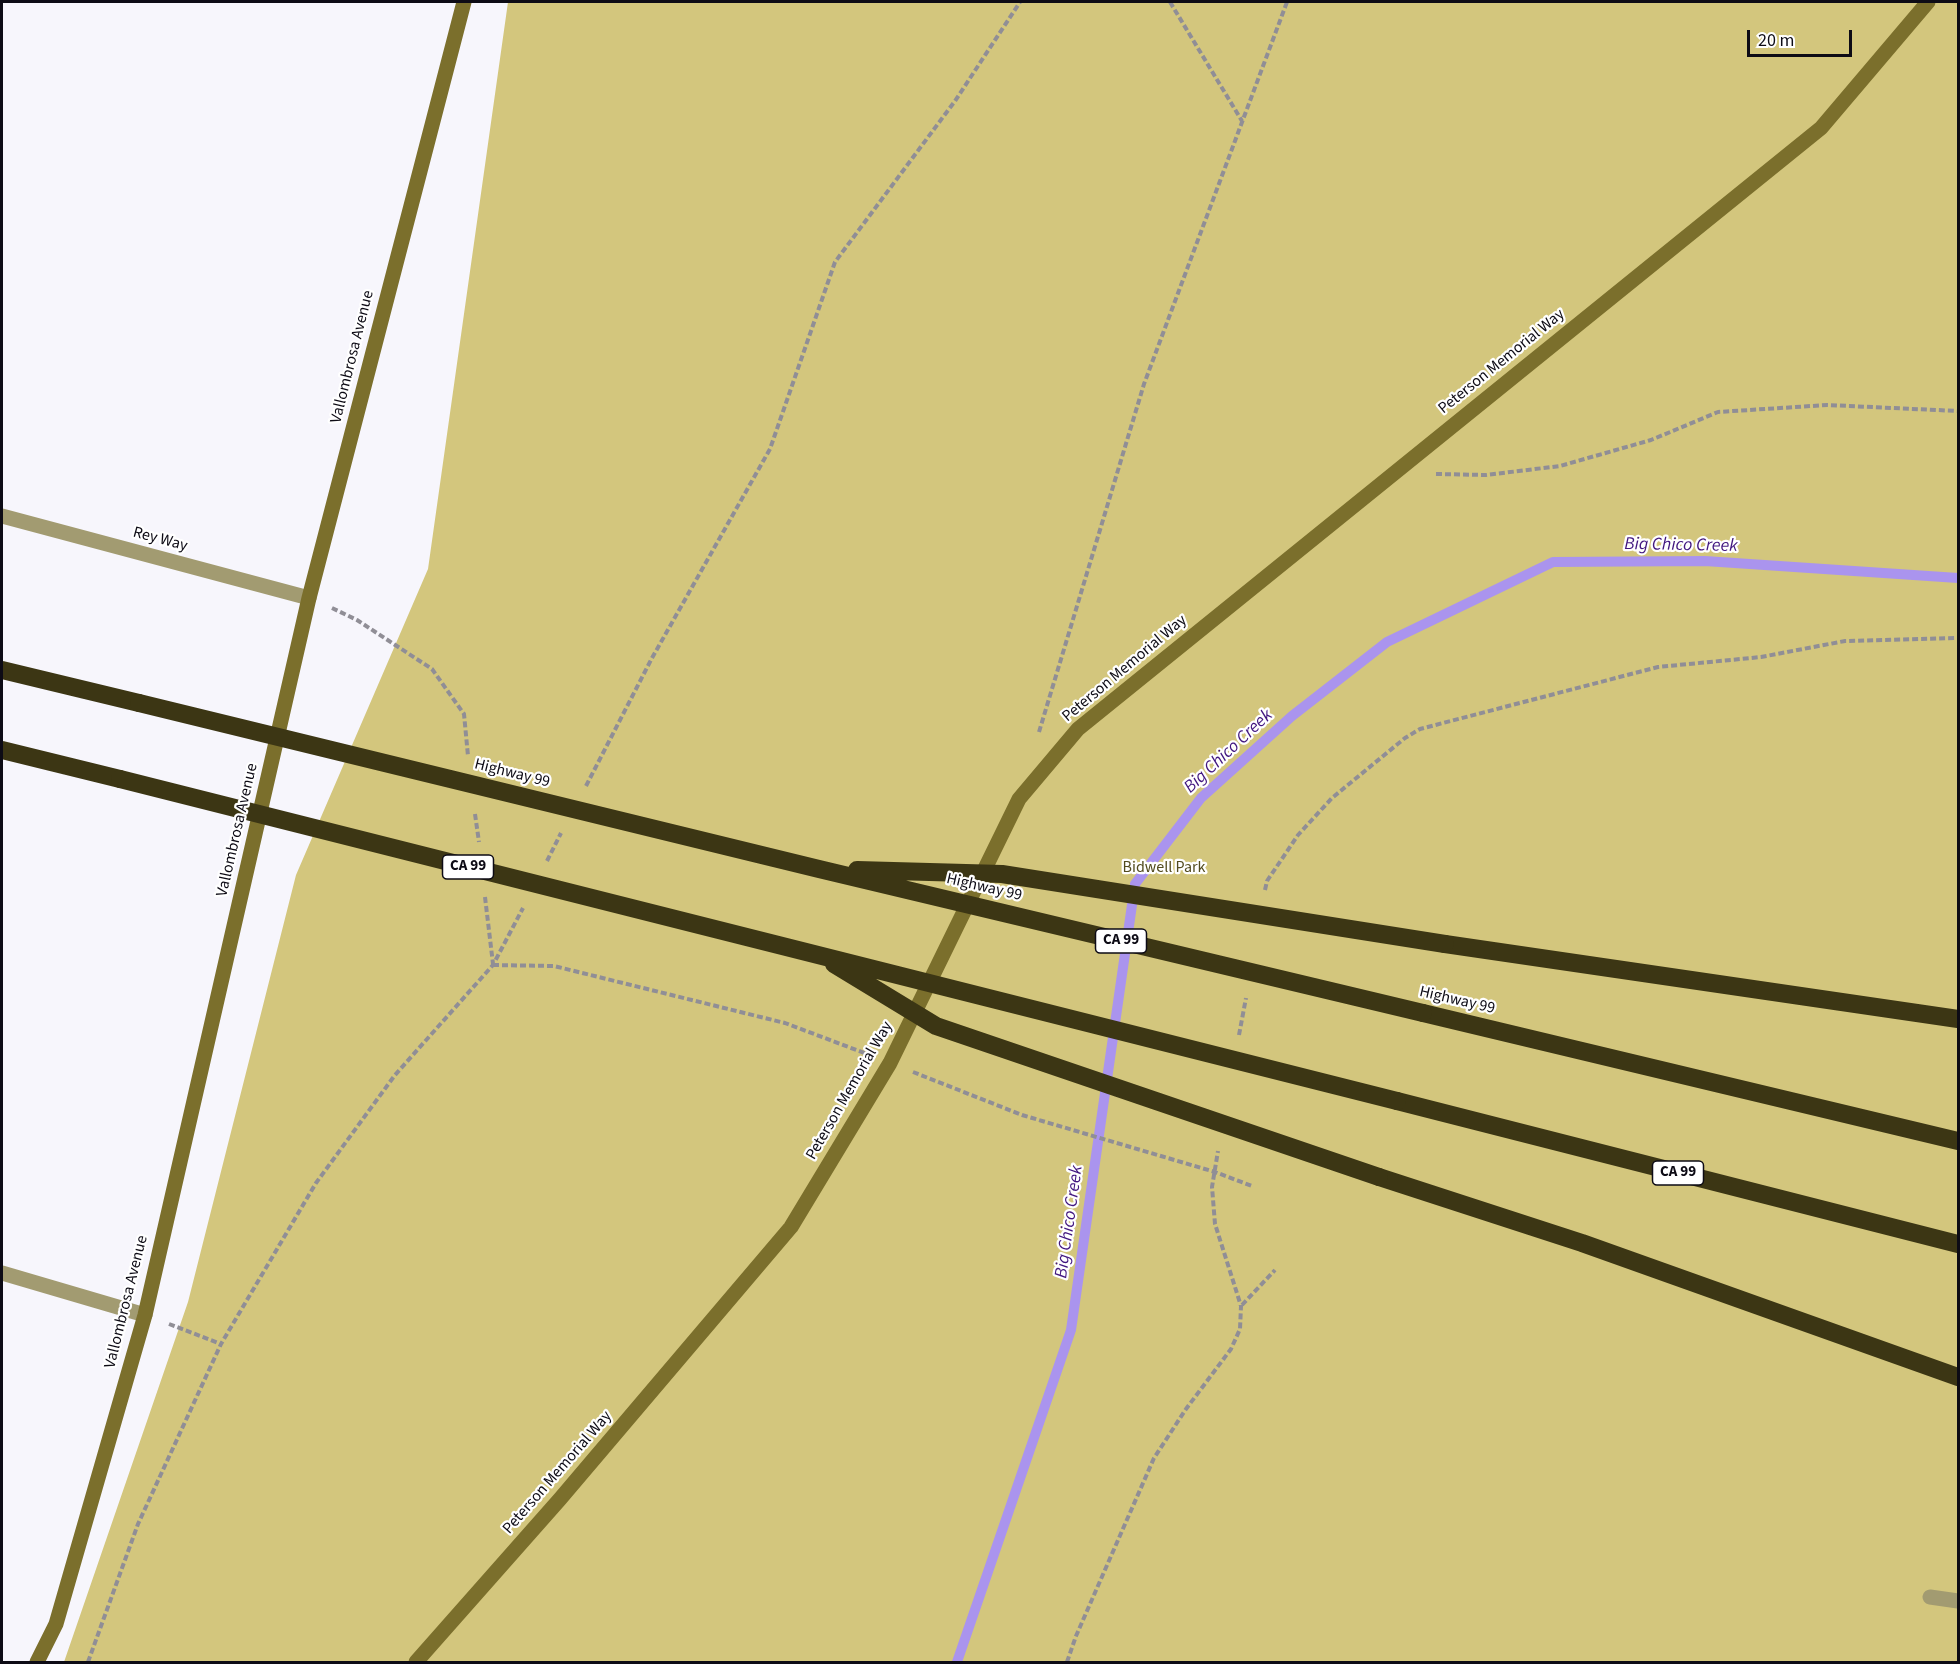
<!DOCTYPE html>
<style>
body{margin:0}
#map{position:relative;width:1960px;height:1664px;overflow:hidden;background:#f7f6fc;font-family:"Source Sans 3",sans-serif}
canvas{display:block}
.frame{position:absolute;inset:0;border:3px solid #0d0b15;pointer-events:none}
.scale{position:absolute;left:1747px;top:30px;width:105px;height:27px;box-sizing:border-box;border:3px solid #0d0b15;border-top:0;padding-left:8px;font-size:18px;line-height:21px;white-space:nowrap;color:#0d0b15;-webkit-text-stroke:4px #fff;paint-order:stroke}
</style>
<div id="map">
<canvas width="1960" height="1664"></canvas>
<div class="frame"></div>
<div class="scale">20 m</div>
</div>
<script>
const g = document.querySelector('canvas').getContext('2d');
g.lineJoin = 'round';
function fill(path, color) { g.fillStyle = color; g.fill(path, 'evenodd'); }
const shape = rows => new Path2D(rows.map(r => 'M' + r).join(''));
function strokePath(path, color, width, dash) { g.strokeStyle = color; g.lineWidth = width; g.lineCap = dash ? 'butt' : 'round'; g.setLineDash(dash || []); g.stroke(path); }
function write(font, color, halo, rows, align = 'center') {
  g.font = font + ' "Source Sans 3",sans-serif'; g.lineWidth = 4.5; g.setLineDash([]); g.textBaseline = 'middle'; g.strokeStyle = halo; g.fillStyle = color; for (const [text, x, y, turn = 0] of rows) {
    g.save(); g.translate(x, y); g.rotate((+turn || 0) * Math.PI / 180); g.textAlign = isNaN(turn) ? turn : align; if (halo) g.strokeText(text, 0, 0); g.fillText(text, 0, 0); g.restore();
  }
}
fill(shape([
 [508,2,1958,2,1958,1662,64,1662,188,1302,296,875,428,569]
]), '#d3c67d');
strokePath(shape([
 [957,1662,1071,1330,1135,884,1201,798,1292,716,1387,642,1553,562,1705,561,1958,578]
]), '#aa94ee', 10);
strokePath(shape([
 [1170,2,1242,121],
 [1436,474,1486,475,1560,466,1651,440,1718,412,1827,405,1958,411],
 [332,608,357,620,432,669,464,714,468,756],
 [1039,732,1144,384,1287,2],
 [586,786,652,658,770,449,835,262,955,101,1020,2],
 [475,814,479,842],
 [547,861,561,833],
 [1265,890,1267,881,1298,835,1332,798,1405,738,1420,729,1658,667,1761,657,1845,641,1958,638],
 [485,897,493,964],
 [493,965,554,966,785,1023,867,1054],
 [1239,1035,1246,998],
 [913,1072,1022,1115,1215,1172,1252,1186],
 [1242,1305,1275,1270],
 [169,1324,221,1344],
 [88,1662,138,1524,221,1344,316,1183,395,1075,493,965,523,908],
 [1067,1662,1076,1636,1154,1458,1186,1409,1231,1349,1240,1329,1241,1306,1215,1224,1212,1187,1218,1151]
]), '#908e96', 4, [6, 3]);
strokePath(shape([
 [1930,1597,1958,1601]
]), '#a29b71', 15);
strokePath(shape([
 [2,516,309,598],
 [2,1273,145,1315]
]), '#a29b71', 15);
strokePath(shape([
 [37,1662,56,1624,145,1315,309,598,464,2],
 [416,1662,560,1499,791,1227,890,1063,1019,799,1078,729,1821,128,1928,2]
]), '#7b6f2c', 15);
strokePath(shape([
 [2,670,139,703],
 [2,750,120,779],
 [1445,944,1958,1019],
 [1423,1013,1958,1141],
 [1397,1101,1958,1244],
 [1379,1177,1582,1243,1958,1377]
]), '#3c3614', 18);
strokePath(shape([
 [139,703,819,869,1423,1013],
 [120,779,1397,1101],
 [857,870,1002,874,1445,944],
 [834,964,936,1026,1379,1177]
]), '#3c3614', 18);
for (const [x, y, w] of [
 [468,867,51],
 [1121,941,51],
 [1678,1173,51]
]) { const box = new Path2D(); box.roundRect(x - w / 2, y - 12, w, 24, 4.5); g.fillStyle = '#fff'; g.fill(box); strokePath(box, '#0d0b15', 1.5); }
write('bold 15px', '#0d0b15', null, [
 ["CA 99",468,867],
 ["CA 99",1121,941],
 ["CA 99",1678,1173]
]);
write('16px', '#0d0b15', '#fff', [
 ["Vallombrosa Avenue",353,357,-76],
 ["Peterson Memorial Way",1502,362,-39],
 ["Rey Way",160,540,15],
 ["Peterson Memorial Way",1125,669,-40],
 ["Highway 99",512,774,14],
 ["Vallombrosa Avenue",238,830,-77],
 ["Highway 99",984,888,13],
 ["Highway 99",1457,1001,13],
 ["Peterson Memorial Way",850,1091,-60],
 ["Vallombrosa Avenue",127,1302,-76],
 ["Peterson Memorial Way",558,1473,-49]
]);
write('16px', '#524b1e', '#fff', [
 ["Bidwell Park",1164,868]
]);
write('italic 18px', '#41167f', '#fff', [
 ["Big Chico Creek",1681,546,1],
 ["Big Chico Creek",1229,752,-43],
 ["Big Chico Creek",1070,1222,-82]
]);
</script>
